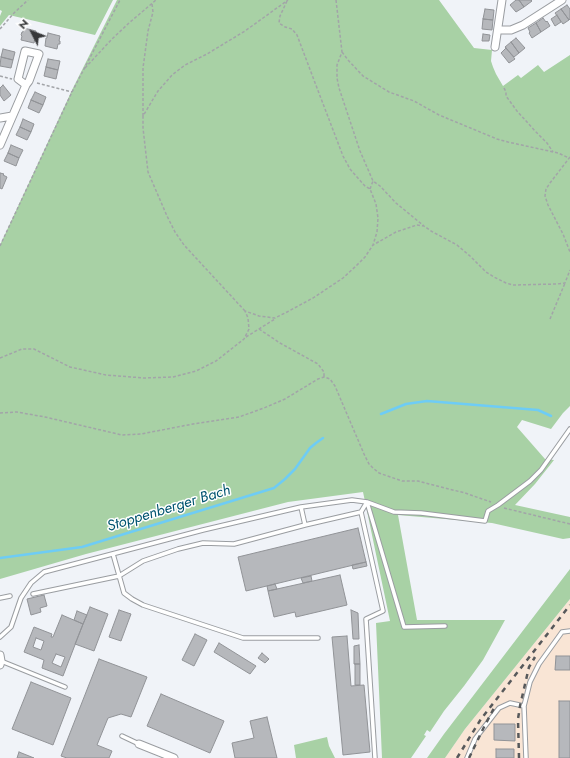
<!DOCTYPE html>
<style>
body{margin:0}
#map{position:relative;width:570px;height:758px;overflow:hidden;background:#f0f3f8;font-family:Jost,sans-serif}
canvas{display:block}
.north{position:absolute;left:12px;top:12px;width:40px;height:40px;-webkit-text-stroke:3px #fff;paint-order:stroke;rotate:312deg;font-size:11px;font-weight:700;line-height:16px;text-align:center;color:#363739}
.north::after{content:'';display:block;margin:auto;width:14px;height:18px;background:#363739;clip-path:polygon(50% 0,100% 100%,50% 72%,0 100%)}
</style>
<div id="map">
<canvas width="570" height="758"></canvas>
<div class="north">N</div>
</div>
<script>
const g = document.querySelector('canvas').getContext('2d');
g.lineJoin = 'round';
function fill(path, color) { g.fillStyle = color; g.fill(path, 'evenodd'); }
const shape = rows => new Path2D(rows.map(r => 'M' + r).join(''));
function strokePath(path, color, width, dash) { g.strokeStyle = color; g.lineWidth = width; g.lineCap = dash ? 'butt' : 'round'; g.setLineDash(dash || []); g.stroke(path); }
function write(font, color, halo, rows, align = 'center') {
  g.font = font + ' Jost,sans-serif'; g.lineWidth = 3; g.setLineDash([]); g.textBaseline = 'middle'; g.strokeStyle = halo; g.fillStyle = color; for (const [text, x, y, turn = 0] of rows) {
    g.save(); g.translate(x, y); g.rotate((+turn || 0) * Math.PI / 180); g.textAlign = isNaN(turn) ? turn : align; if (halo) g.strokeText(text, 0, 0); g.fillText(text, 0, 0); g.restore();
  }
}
fill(shape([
 [570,599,570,758,445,758,465,729]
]), '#f9e5d5');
fill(shape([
 [0,0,113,0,95,35,9,15,0,26,0,16,2,11,0,10],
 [117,0,439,0,474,48,492,50,491,61,493,67,496,74,503,86,518,75,521,78,538,65,544,72,570,55,570,406,563,413,551,429,522,420,517,427,545,459,554,460,535,484,515,505,570,517,570,538,563,539,492,523,398,515,417,620,505,620,483,660,464,686,444,711,430,732,427,730,424,735,426,736,411,758,382,758,376,623,390,621,363,492,288,502,86,554,0,579,0,245,73,88],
 [570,569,570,599,465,729,445,758,427,758,444,734],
 [327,737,329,746,335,758,296,758,294,745]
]), '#a8d1a5');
strokePath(shape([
 [381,414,406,404,427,401,538,410,551,416],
 [0,558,82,547,274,488,285,479,295,469,310,448,316,443,323,438]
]), '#6eccf5', 2.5);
const building = shape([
 [516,0,519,0,524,7,516,12,510,5,516,0],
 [519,0,531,0,532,1,524,7,519,0],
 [567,5,570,9,570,19,569,20,561,9,567,5],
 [485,9,494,10,493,20,483,19,485,9],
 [561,9,569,20,563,24,555,13,561,9],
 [557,15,561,22,555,26,551,19,557,15],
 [543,18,546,22,547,21,550,26,541,32,536,23,543,18],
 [483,19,493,20,492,30,482,29,483,19],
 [536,23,541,32,532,38,529,33,530,32,528,28,536,23],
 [24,28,36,31,36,39,35,38,34,43,21,40,22,36,21,35,22,32,23,32,24,28],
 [48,33,60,36,59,41,60,41,60,44,58,44,57,49,45,46,46,38,47,38,48,33],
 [483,34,490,35,489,41,482,41,483,34],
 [516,38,525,48,519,53,511,42,516,38],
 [511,42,519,53,514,57,505,47,511,42],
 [506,48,515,59,509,63,501,53,506,48],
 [3,49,15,52,13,60,1,57,3,49],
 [1,57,13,60,11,68,0,66,1,57],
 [48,59,60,61,58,70,46,67,48,59],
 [46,67,58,70,56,79,44,76,46,67],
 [3,85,11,95,4,101,0,95,0,88,3,85],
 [35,92,46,97,43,105,31,100,35,92],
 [31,100,43,105,39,113,28,108,31,100],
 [23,119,34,124,31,132,20,127,23,119],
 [20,127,31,132,27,140,16,135,20,127],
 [11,145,23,150,19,158,8,153,11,145],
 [8,153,19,158,16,166,4,161,8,153],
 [0,173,4,174,3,175,7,177,2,189,0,188,0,173],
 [358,528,366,562,246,591,238,557,358,528],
 [366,562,367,566,353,569,352,565,366,562],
 [340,575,347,605,296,617,295,612,274,617,268,591,340,575],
 [311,576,312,581,303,583,301,578,311,576],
 [275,584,277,589,268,591,267,586,275,584],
 [44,595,47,606,40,608,41,612,31,615,27,599,44,595],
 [90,607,108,614,94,651,75,644,90,607],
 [119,610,131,614,121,641,109,637,119,610],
 [351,610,358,613,359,639,353,639,351,610],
 [77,611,87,615,83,624,74,620,77,611],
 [62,615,83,624,63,676,42,668,44,660,24,652,34,627,52,634,51,637,53,637,62,615],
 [36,638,44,641,41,650,33,647,36,638],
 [56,654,65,657,61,667,52,663,56,654],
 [195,634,207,640,194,666,182,660,195,634],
 [347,636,351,686,364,685,370,752,343,755,332,637,347,636],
 [219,643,256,666,250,674,214,652,219,643],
 [359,645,360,664,354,664,354,646,359,645],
 [262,653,269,659,265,663,258,658,262,653],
 [556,656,570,656,570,670,555,670,556,656],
 [99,659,147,677,131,717,121,714,108,718,97,745,112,751,109,758,67,758,61,756,99,659],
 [355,664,360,664,360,685,355,685,355,664],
 [31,682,71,698,53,745,12,729,31,682],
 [161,694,224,721,210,753,147,726,161,694],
 [559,701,570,701,570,758,559,758,559,701],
 [267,717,277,758,235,758,232,743,254,738,250,721,267,717],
 [494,724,515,724,515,741,494,740,494,724],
 [496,749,514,749,514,758,496,758,496,749],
 [19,752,34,758,17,758,19,752]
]);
fill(building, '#b6b8bc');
strokePath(building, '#919397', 1);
const lane = shape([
 [367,502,404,627,445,626],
 [301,507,305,525],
 [361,512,383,611,366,619,375,758],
 [113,554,124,593,132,599,143,605,243,638,318,638],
 [33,594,119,576,143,561,178,549,203,543,234,544,305,525,361,512,367,502],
 [0,598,10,596],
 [0,637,11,627,21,598,31,583,44,572,203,530,301,507,352,500,367,502,394,512,421,513,485,521,488,511,498,505,530,481,541,470,570,429],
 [1,661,65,687],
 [122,736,139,744],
 [467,758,475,739,499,708,510,703,524,706],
 [526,758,524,706,530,682,539,664,562,632,570,631]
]);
const street = shape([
 [498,30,511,30,523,25,562,0],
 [495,47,502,0],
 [0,118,12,116],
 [0,145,26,85,29,81,39,54,25,51,18,79,26,85],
 [0,655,1,661,0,665],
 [139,744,174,758]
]);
strokePath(lane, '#9a9da1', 5.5);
strokePath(street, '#9a9da1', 9);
strokePath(shape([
 [336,0,342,52,337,65,337,78,339,88,360,151,373,181],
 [287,1,280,16,279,23,285,27,292,29,297,35,317,88,343,156,350,169,365,186,370,189,376,204,378,218,377,232,373,245],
 [0,29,14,13,28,0],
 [342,52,348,60,363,76,389,92,414,101,439,115,497,139,508,142,558,153,569,158],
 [85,68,112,39,129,23,156,0],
 [0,76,12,79],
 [37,83,72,92],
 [504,88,506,92,506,96,517,111,535,131,547,143,553,152],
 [143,116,143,68,148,31,153,12,152,4],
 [570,157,550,183,546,189,545,196,548,205,563,234,570,252],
 [370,189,373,181,380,186,396,203,424,226],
 [0,246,72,92,120,0],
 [245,311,184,245,175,232,167,216,148,172,143,128,143,116,158,91,172,75,185,65,207,54,245,31,288,0],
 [550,319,565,283],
 [259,329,280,343,318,364,324,372,324,377],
 [246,337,275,319],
 [0,358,22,349,34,349,70,367,106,375,144,378,173,377,196,371,216,361,244,339,249,329,248,318,245,311,259,316,275,318,287,312,313,298,343,278,356,266,365,257,373,245,396,232,417,225,424,226,431,231,457,245,470,256,486,272,494,277,506,283,513,285,557,284,565,283,570,270],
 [0,413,17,412,45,417,122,435,141,434,193,424,239,417,264,408,285,399,318,379,324,377,330,379,335,386,364,454,369,464,373,468,379,473,402,481,418,481,429,484,465,493,491,502],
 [504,508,570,524]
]), '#a2a4a8', 1.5, [3, 2]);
strokePath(lane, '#fff', 3.5);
strokePath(street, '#fff', 7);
strokePath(shape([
 [457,758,481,719,570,605],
 [469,758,483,729,494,708],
 [519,758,518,719,520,706,529,667,535,657]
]), '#57595b', 2.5, [5, 5]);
write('italic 15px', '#005470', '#fff', [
 ["Stoppenberger Bach",169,509,-17]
]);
</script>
